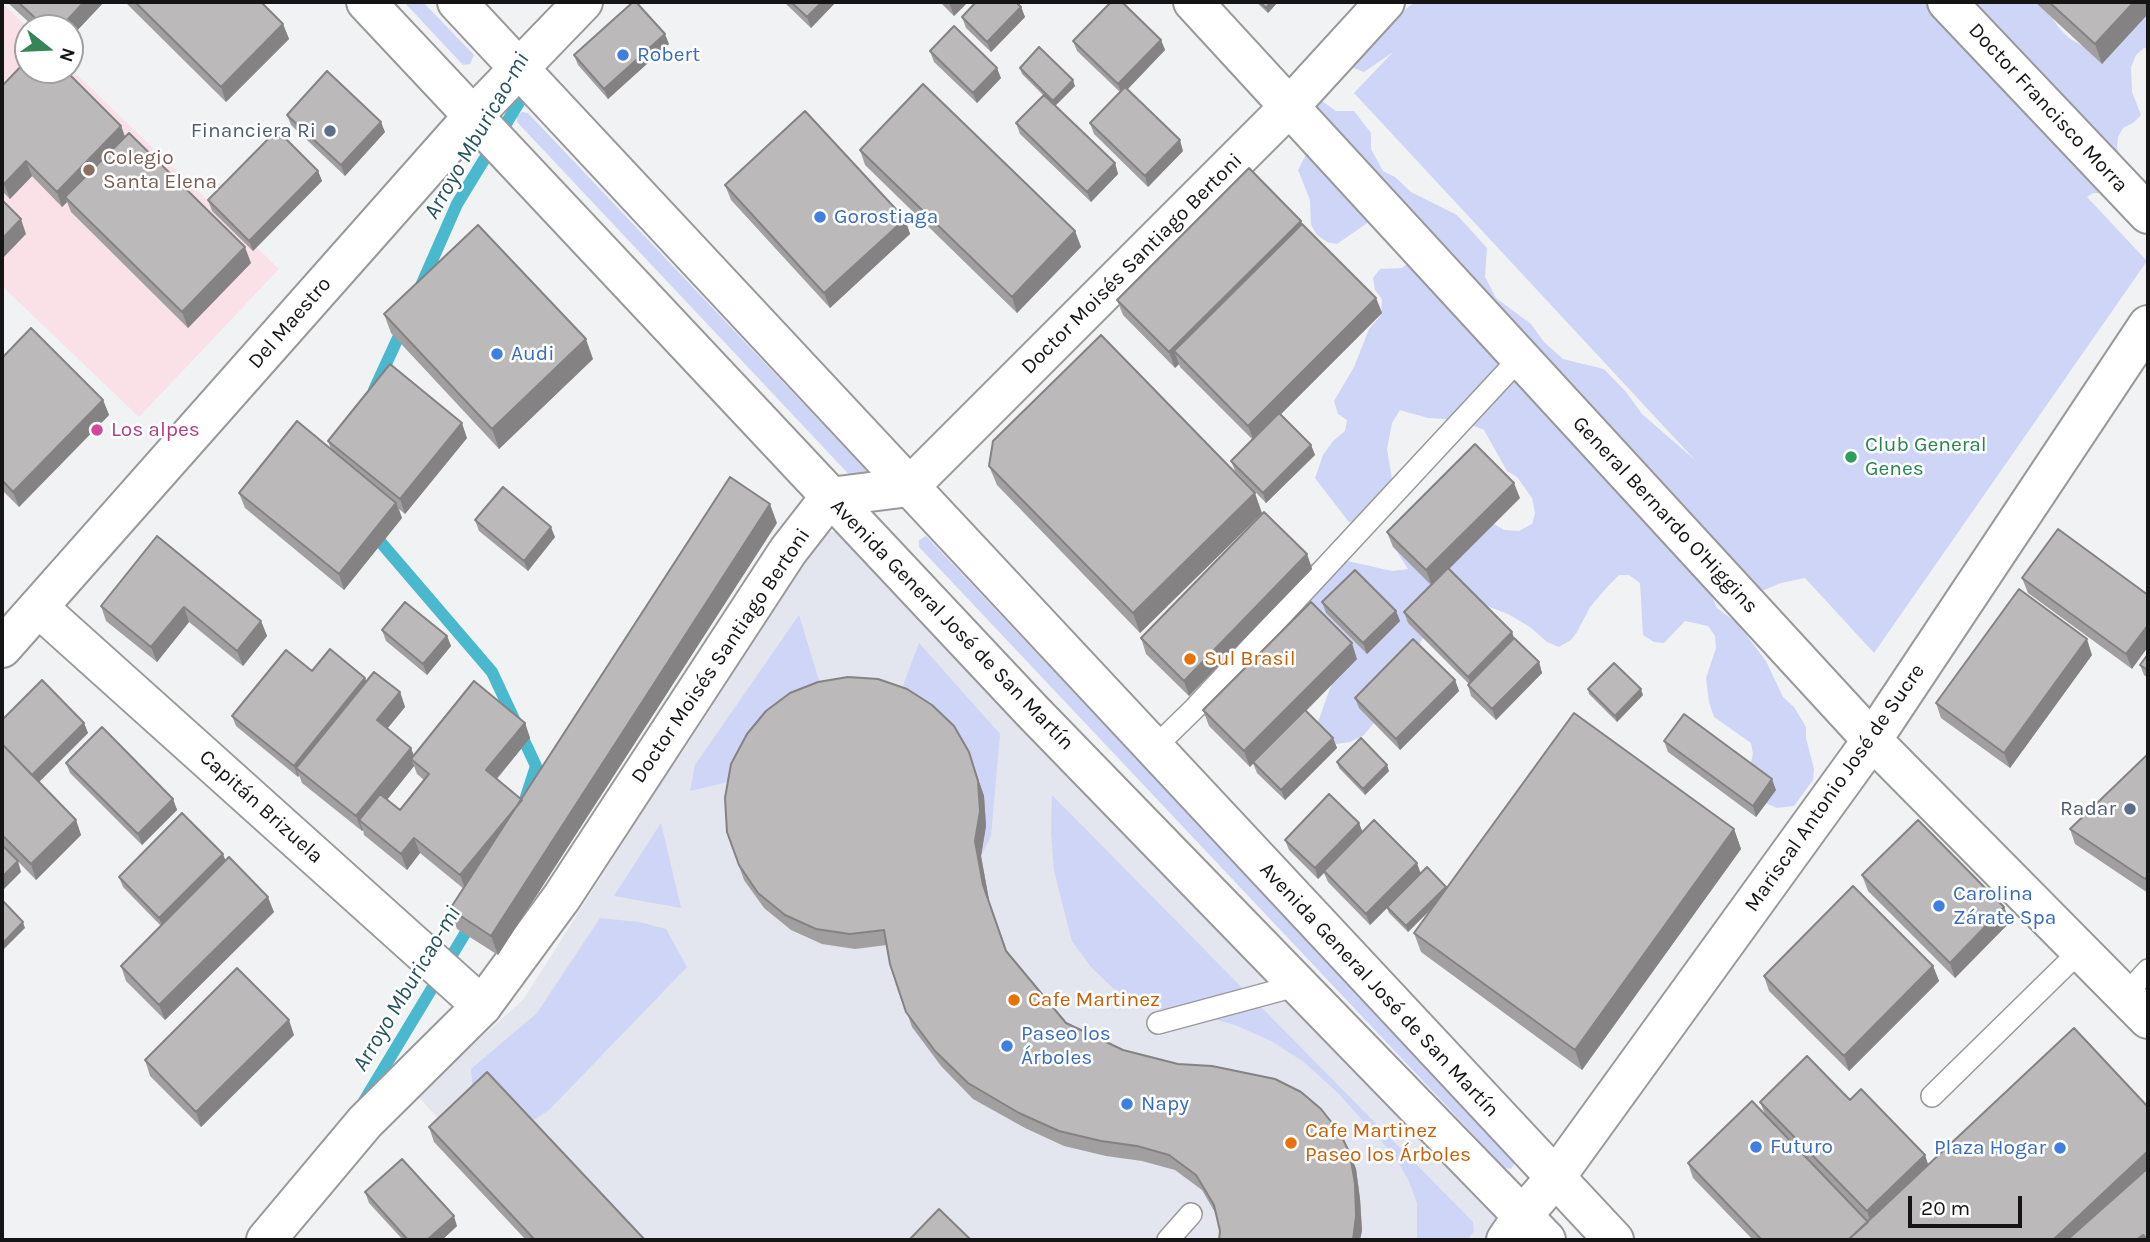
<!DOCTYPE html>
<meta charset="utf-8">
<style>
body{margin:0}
#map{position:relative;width:2150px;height:1242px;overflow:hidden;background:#f1f2f4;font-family:Karla,sans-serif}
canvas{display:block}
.frame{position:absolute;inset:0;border:4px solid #151516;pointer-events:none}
.north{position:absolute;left:14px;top:14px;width:70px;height:70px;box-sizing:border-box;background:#fff;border:2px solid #a1a1a2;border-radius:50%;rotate:108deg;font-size:19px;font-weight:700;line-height:28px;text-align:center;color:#151516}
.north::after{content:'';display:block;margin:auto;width:24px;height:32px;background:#358556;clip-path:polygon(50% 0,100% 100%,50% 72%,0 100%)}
.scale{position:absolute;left:1908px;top:1196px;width:114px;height:32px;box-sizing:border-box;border:4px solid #151516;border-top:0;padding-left:9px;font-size:21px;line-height:24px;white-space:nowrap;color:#151516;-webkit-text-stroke:5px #fff;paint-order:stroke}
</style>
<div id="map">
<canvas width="2150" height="1242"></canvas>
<div class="frame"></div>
<div class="north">N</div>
<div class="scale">20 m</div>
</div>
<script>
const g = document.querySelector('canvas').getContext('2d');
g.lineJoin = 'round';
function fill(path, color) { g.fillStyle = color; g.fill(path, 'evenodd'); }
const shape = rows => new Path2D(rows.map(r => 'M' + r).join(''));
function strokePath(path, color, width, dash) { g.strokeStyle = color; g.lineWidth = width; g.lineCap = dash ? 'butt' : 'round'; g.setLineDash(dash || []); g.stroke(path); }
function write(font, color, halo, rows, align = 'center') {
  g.font = font + ' Karla,sans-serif'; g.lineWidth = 5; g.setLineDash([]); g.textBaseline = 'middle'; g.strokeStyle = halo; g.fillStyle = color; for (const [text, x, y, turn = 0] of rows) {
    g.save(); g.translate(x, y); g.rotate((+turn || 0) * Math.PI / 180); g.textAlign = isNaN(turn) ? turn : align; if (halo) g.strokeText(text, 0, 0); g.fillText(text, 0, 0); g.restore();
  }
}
fill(shape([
 [825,532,836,532,1495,1214,1495,1222,1483,1240,548,1240,417,1095,523,1000,662,781,682,753]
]), '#e3e5ef');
fill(shape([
 [2,3,28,28,28,70,70,68,279,269,139,417,2,286]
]), '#fae0e7');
fill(shape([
 [404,2,423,2,474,55,470,64,463,65],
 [1415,2,2041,2,2059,28,2069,38,2086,48,2148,7,2148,49,2144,48,2136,55,2131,67,2132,92,2141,115,2133,123,2123,128,2118,137,2117,148,2129,177,2120,194,2093,193,2087,197,2147,261,1874,653,1805,578,1781,583,1757,593,1708,588,1717,608,1737,623,1766,661,1783,697,1794,707,1806,727,1806,738,1814,769,1813,780,1794,806,1777,808,1763,802,1750,766,1753,754,1751,743,1714,717,1709,702,1706,678,1716,648,1715,636,1708,626,1685,621,1664,643,1654,642,1643,635,1640,583,1629,575,1619,575,1609,585,1590,607,1577,632,1571,640,1559,647,1547,642,1530,627,1508,614,1474,601,1423,638,1378,718,1363,736,1350,742,1336,744,1325,740,1317,725,1329,691,1341,664,1347,644,1342,633,1301,595,1307,564,1343,560,1392,571,1408,569,1396,550,1399,538,1489,521,1504,530,1519,531,1532,524,1535,513,1532,498,1517,477,1507,471,1484,430,1460,420,1428,418,1400,410,1392,423,1387,449,1393,485,1358,527,1348,521,1315,478,1323,455,1333,441,1345,431,1347,420,1338,414,1334,401,1354,367,1369,329,1381,315,1382,299,1375,290,1373,278,1380,269,1402,268,1415,257,1376,217,1337,244,1327,242,1317,235,1311,225,1310,200,1298,170,1313,141,1312,105,1322,101,1336,111,1354,111,1371,133,1371,149,1383,171,1395,177,1411,192,1457,215,1487,248,1485,277,1496,298,1531,324,1544,342,1563,359,1604,369,1626,392,1642,414,1695,460,1354,93,1393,52,1364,72,1351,67,1350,62,1385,25],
 [522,112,528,113,868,472,869,476,857,483,517,122,517,116],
 [926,536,1514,1158,1516,1161,1511,1169,1505,1168,919,547,919,540],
 [799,615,824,697,737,780,690,791,695,765],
 [919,643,1000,734,991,836,981,856,986,826,984,796,974,767,898,699],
 [1052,795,1473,1222,1474,1231,1467,1240,1417,1240,1417,1203,1408,1179,1393,1154,1338,1093,1304,1062,1271,1041,1235,1025,1200,1015,1165,1010,1137,1001,1114,989,1091,967,1072,941,1054,871,1051,833],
 [661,823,681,908,614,896],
 [600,918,639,922,666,929,687,967,549,1110,481,1155,476,1131,471,1069,537,1013]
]), '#cfd5f6');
strokePath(shape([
 [420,288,457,204,529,86],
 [374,390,403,327],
 [371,531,492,672,536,766,524,803],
 [364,1101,472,922]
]), '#4ab9cd', 12);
const service = shape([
 [1153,749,1195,708,1520,358],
 [2125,995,2148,970],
 [1158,1023,1299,985],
 [1932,1096,2081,950],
 [1168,1240,1191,1214]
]);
const minor = shape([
 [1947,2,2148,214],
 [39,608,482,1006],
 [2,648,474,115,583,2],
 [1506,1240,1523,1215,1555,1178,1872,740,2148,325]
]);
const tertiary = shape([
 [1193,2,1872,740,2148,1019],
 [266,1240,365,1122,482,1006,562,897,788,551,830,497,909,487,1288,108,1385,2]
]);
const trunk = shape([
 [366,2,1033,712,1546,1240],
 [457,2,1614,1240]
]);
strokePath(service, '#99999b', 24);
strokePath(minor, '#99999b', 42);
strokePath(tertiary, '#99999b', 42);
strokePath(trunk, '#99999b', 42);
strokePath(service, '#fff', 21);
strokePath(minor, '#fff', 38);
strokePath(tertiary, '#fff', 38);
strokePath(trunk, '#fff', 38);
fill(shape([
 [7,2,104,2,70,38,70,28,35,28],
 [125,2,261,2,283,24,289,39,226,102],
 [784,2,836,2,811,28],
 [940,2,968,2,954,16],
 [1256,2,1278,2,1268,13],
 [2035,2,2148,2,2102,64],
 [1021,7,1025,17,991,52,966,28,962,17],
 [1161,40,1165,50,1127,90,1183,151,1148,187,1094,134,1090,123,1120,92,1077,51,1073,41],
 [669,44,608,99,578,65,574,55],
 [930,51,1001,78,977,103,934,62],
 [1020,68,1075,86,1055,106,1115,163,1118,174,1091,202,1020,134,1016,123,1044,96,1022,74],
 [2,86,121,126,125,137,251,263,188,328,71,212,67,202,62,207,32,176,10,199,2,191],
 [287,115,385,132,345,176,291,125],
 [860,150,1075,231,1081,247,1017,313,865,165],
 [318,171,322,181,253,251,212,211,208,200],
 [725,185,905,219,910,234,830,308,731,200],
 [1301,221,1302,224,1376,298,1382,313,1281,414,1311,445,1315,455,1266,503,1235,471,1231,461,1252,439,1180,367,1179,364,1175,368,1123,315,1117,300],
 [384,314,593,359,499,449,391,333],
 [2,358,103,400,109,415,19,507,2,490],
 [467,438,405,514,399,509,402,518,344,590,245,508,239,493,331,449,328,441],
 [989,466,1262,513,1140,633,997,485],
 [1520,498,1449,568,1514,638,1539,662,1542,673,1496,720,1471,696,1468,685,1469,684,1408,623,1404,612,1431,585,1393,547,1387,532],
 [475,520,555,537,528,571,479,531],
 [777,523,498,955,457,929,450,909,464,889,420,853,407,870,364,835,363,830,362,831,302,783,299,775,298,777,236,726,232,716,312,671,367,681,400,692,405,707,387,729,411,748,414,756,525,723,530,738,497,779,521,799],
 [414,766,417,774,424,780,400,810,387,800],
 [157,536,261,621,267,636,243,666,189,622,157,662,106,621,101,606],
 [1307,554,1312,569,1189,696,1146,654,1141,638],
 [2022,578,2148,595,2132,669,2028,593],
 [1322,602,1396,611,1400,621,1367,654,1326,613],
 [382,630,447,636,451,646,427,675,386,641],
 [2148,654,2148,678,2144,675,2140,665],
 [2092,655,2010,768,1941,718,1936,703],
 [1357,659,1306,711,1333,738,1337,748,1285,800,1257,773,1253,763,1250,767,1209,726,1203,710],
 [1455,680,1459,691,1400,750,1359,708,1355,698],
 [1588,689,1643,695,1617,722,1589,694],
 [2,720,84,723,88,733,39,782,76,820,81,835,36,880,2,845],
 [1664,741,1776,790,1756,817,1668,752],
 [2148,754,2148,893,2075,844,2070,829],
 [1337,762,1389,771,1365,795,1339,768],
 [66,763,173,799,177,810,142,845,70,773],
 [974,767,984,796,986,826,981,856,989,900,1007,951,1066,1023,1350,1154,1356,1169,1360,1199,1362,1231,1220,1231,1216,1214,1202,1190,1175,1170,1142,1161,1106,1156,1064,1146,1025,1128,973,1099,941,1066,912,1027,890,964,887,945,855,949,822,944,791,930,764,908,744,880,727,832],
 [1359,823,1362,832,1421,873,1446,887,1446,889,1734,829,1741,849,1582,1070,1421,952,1414,933,1434,906,1408,932,1389,913,1387,908,1370,925,1328,882,1324,873,1318,879,1289,850,1285,840],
 [225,861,274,912,165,1020,126,981,121,966,161,926,123,887,119,877],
 [1862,875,2004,907,2010,922,1955,978,1868,891],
 [1933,966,1939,981,1849,1071,1769,991,1764,976],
 [294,1035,201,1127,150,1076,145,1060],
 [1850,1100,1925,1155,1928,1165,2148,1107,2148,1240,1753,1240,1693,1178,1688,1163,1765,1114,1760,1102],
 [429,1127,645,1240,526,1240,434,1142],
 [365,1192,457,1226,442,1240,403,1240,369,1203]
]), '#a29fa1');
fill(shape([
 [84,2,104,2,70,38,70,28,60,28],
 [822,2,836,2,811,28,807,17],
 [949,2,968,2,954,16],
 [1271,2,1278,2,1268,13,1266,8],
 [2134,2,2148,2,2148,14,2102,64,2095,44],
 [1021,7,1025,17,991,52,987,42],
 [283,24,289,39,226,102,221,87],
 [665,34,669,44,608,99,604,89],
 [1161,40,1165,50,1122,95,1118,84],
 [997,68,1001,78,977,103,973,93],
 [1073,80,1075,86,1055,106,1053,101],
 [381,122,385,132,345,176,341,165],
 [121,126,127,142,65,197,67,202,62,207,57,192],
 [1180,140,1183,151,1148,187,1145,176],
 [26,161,32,176,10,199,4,184],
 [1115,163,1118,174,1091,202,1087,192],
 [318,171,322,181,253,251,249,241],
 [21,219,26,234,2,259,2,239],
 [905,219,910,234,830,308,824,293],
 [1301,221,1306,236,1174,351,1179,364,1175,368,1169,352],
 [1075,231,1081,247,1017,313,1012,297],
 [245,247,251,263,188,328,182,312],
 [1376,298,1382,313,1254,441,1248,426],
 [586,339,593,359,499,449,492,429],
 [103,400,109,415,19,507,13,492],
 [462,423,467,438,405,514,400,499],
 [1311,445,1315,455,1266,503,1263,493],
 [1514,483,1520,498,1432,586,1426,570],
 [1255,493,1262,513,1140,633,1133,613],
 [396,503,402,518,344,590,339,574],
 [770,504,777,523,498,955,491,936],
 [551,527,555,537,528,571,524,561],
 [1307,554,1312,569,1189,696,1184,681],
 [184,607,189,622,157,662,151,647],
 [1396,611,1400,621,1367,654,1363,643],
 [261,621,267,636,243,666,237,651],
 [2148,625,2148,647,2132,669,2126,654],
 [1512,632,1516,643,1472,687,1468,677],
 [447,636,451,646,427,675,423,664],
 [2087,639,2092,655,2010,768,2004,753],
 [1352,643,1357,659,1250,767,1244,751],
 [1539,662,1542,673,1496,720,1492,709],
 [365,678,369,689,296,768,299,775,298,777,294,766],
 [1455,680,1459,691,1400,750,1396,739],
 [1641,689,1643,695,1617,722,1615,716],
 [400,692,405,707,382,735,377,720],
 [84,723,88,733,35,786,32,775],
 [525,723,530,738,491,785,486,770],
 [1333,738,1337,748,1285,800,1281,790],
 [411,748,416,763,411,759,414,766,366,826,359,820,363,830,362,831,356,816],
 [969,752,984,796,986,826,981,856,989,900,983,885,975,841],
 [1387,765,1389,771,1365,795,1363,789],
 [1772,779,1776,790,1756,817,1753,806],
 [173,799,177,810,142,845,138,834],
 [522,800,466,891,460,875],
 [76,820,81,835,36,880,31,864],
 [1359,823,1363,833,1318,879,1315,868],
 [1734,829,1741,849,1582,1070,1575,1050],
 [414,838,420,853,407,870,401,854],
 [223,854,227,864,163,928,159,918],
 [18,861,21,872,2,891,2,877],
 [1417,863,1421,874,1370,925,1366,914],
 [1446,887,1448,892,1408,932,1406,926],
 [268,897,274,912,165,1020,159,1005],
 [2004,907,2010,922,1955,978,1950,963],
 [23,922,25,928,4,949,3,943],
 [1933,966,1939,981,1849,1071,1844,1056],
 [289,1020,294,1035,201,1127,196,1112],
 [2148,1151,2148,1177,2080,1240,2053,1240],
 [1350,1154,1356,1169,1360,1199,1362,1231,1360,1240,1353,1240],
 [1925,1155,1930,1170,1872,1226,1867,1211],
 [454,1216,457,1226,442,1240,427,1240],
 [2143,1235,2145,1240,2136,1240]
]), '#848283');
const building = shape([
 [18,2,84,2,60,28,46,28,18,2],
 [135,2,261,2,283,24,221,87,135,2],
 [633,2,636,2,665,34,604,89,574,55,633,2],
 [791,2,822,2,807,17,791,2],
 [976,2,1016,2,1021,7,987,42,962,17,976,2],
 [1111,2,1122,2,1161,40,1118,84,1073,41,1111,2],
 [1260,2,1271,2,1266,8,1260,2],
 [2049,2,2134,2,2095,44,2049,2],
 [954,26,997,68,973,93,930,51,954,26],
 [1039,47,1073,80,1053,101,1020,68,1039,47],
 [28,59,28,70,65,70,121,126,57,192,26,161,4,184,2,182,2,86,28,59],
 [327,71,381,122,341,165,287,115,327,71],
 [923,84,1075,231,1012,297,860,150,923,84],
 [1125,87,1180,140,1145,176,1090,123,1125,87],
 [1044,95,1115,163,1087,192,1016,123,1044,95],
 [805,111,905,219,824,293,725,185,805,111],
 [277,130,318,171,249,241,208,200,277,130],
 [129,133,245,247,182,312,65,197,129,133],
 [1249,168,1301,221,1169,352,1117,300,1249,168],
 [2,200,21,219,2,239,2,200],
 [1302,224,1376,298,1248,426,1174,351,1302,224],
 [478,225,586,339,492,429,384,314,478,225],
 [31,328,103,400,13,492,2,480,2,358,31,328],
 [1101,335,1255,493,1133,613,989,466,993,441,1101,335],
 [390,364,462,423,400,499,328,441,390,364],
 [1279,413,1311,445,1263,493,1231,461,1279,413],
 [297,421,396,503,339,574,239,493,297,421],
 [1475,444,1514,483,1426,570,1387,532,1475,444],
 [730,477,770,504,491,936,450,909,730,477],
 [503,487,551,527,524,561,475,520,503,487],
 [1264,512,1307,554,1184,681,1141,638,1264,512],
 [2058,529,2148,595,2148,625,2126,654,2022,578,2058,529],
 [157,536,261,621,237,651,184,607,151,647,101,606,157,536],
 [1448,568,1512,632,1468,677,1404,612,1448,568],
 [1355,570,1396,611,1363,643,1322,602,1355,570],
 [2019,589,2087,639,2004,753,1936,703,2019,589],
 [405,602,447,636,423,664,382,630,405,602],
 [1311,602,1352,643,1244,751,1203,710,1311,602],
 [1514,638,1539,662,1492,709,1468,685,1514,638],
 [1413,639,1455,680,1396,739,1355,698,1413,639],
 [330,649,365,678,294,766,232,716,286,650,312,671,330,649],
 [2148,654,2148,670,2140,665,2148,654],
 [1614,663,1641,689,1615,716,1588,689,1614,663],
 [374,672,400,692,377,720,411,748,356,816,296,768,374,672],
 [848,677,878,679,907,689,932,705,954,726,969,752,978,781,980,811,975,841,983,885,1006,951,1066,1023,1123,1050,1178,1064,1212,1066,1275,1079,1301,1092,1321,1109,1340,1133,1350,1154,1355,1184,1356,1216,1353,1240,1219,1240,1220,1231,1214,1205,1196,1175,1169,1155,1137,1146,1101,1141,1059,1131,1019,1113,968,1083,935,1051,906,1012,890,964,884,930,850,934,816,929,785,915,758,893,739,865,727,832,725,798,731,764,747,734,766,711,790,693,818,682,848,677],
 [42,680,84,723,32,775,2,744,2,720,42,680],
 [474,681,525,723,486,770,522,800,460,875,414,838,401,854,359,820,380,794,400,810,429,774,411,759,474,681],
 [1305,710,1333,738,1281,790,1253,762,1305,710],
 [1574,713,1734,829,1575,1050,1414,933,1574,713],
 [1684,714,1772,779,1753,806,1664,741,1684,714],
 [102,727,173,799,138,834,66,763,102,727],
 [1361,738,1387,765,1363,789,1337,762,1361,738],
 [2,744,76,820,31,864,2,835,2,744],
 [2148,754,2148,875,2145,879,2070,829,2148,754],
 [1329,794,1359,823,1315,868,1285,840,1329,794],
 [182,813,223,854,159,918,119,877,182,813],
 [1374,820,1417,863,1366,914,1324,871,1374,820],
 [1918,820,2004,907,1950,963,1862,875,1918,820],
 [2,845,18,861,2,877,2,845],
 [229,857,268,897,159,1005,121,966,229,857],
 [1427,867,1446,887,1406,926,1387,907,1427,867],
 [1853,886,1933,966,1844,1056,1764,976,1853,886],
 [2,900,23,922,3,943,2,943,2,900],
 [237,968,289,1020,196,1112,145,1060,237,968],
 [2074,1028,2148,1107,2148,1151,2053,1240,1848,1240,2074,1028],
 [1807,1056,1850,1100,1861,1089,1925,1155,1867,1211,1760,1102,1807,1056],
 [487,1072,645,1240,535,1240,429,1127,487,1072],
 [1752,1101,1868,1222,1848,1240,1762,1240,1688,1163,1752,1101],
 [402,1159,454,1216,427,1240,408,1240,365,1192,402,1159],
 [2148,1168,2148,1240,2143,1235,2136,1240,2067,1240,2148,1168],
 [939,1209,971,1240,909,1240,939,1209]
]);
fill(building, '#bcb9bb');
strokePath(building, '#848283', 2);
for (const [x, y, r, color] of [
 [623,55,7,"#3f7fe0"],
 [330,131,7,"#5c6f8a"],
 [89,170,7,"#8d6e63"],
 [820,217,7,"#3f7fe0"],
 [497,354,7,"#3f7fe0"],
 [97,430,7,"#d1479c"],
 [1851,457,7,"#2e9e5b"],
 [1190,659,7,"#e8710a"],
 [2130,809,7,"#5c6f8a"],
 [1939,906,7,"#3f7fe0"],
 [1014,1000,7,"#e8710a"],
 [1007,1046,7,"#3f7fe0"],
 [1127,1104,7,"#3f7fe0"],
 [1291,1143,7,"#e8710a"],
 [1756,1147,7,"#3f7fe0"],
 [2060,1148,7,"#3f7fe0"]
]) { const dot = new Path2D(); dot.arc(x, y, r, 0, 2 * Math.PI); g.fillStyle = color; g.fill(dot); strokePath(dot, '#fff', 2.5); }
write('21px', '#366cbe', '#fff', [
 ["Robert",637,55],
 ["Gorostiaga",834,217],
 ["Audi",511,354],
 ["Carolina",1953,894],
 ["Zárate Spa",1953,918],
 ["Paseo los",1021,1034],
 ["Árboles",1021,1058],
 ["Napy",1141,1104],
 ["Futuro",1770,1147],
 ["Plaza Hogar",2046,1148,"right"]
], 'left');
write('21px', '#151516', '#fff', [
 ["Doctor Francisco Morra",2048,108,47],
 ["Doctor Moisés Santiago Bertoni",1132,264,-45],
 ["Del Maestro",290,323,-49],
 ["General Bernardo O'Higgins",1665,515,47],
 ["Avenida General José de San Martín",952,625,46],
 ["Doctor Moisés Santiago Bertoni",721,656,-56],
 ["Mariscal Antonio José de Sucre",1835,788,-55],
 ["Capitán Brizuela",261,807,42],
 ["Avenida General José de San Martín",1379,990,47]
]);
write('21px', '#4e5e75', '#fff', [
 ["Financiera Ri",316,131],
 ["Radar",2116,809]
], 'right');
write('21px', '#785e54', '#fff', [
 ["Colegio",103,158],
 ["Santa Elena",103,182]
], 'left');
write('21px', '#b23c85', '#fff', [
 ["Los alpes",111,430]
], 'left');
write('21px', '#27864d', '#fff', [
 ["Club General",1865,445],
 ["Genes",1865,469]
], 'left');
write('21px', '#c56008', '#fff', [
 ["Sul Brasil",1204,659],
 ["Cafe Martinez",1028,1000],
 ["Cafe Martinez",1305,1131],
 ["Paseo los Árboles",1305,1155]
], 'left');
write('italic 23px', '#24545d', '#fff', [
 ["Arroyo Mburicao-mi",477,136,-60],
 ["Arroyo Mburicao-mi",407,989,-59]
]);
</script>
